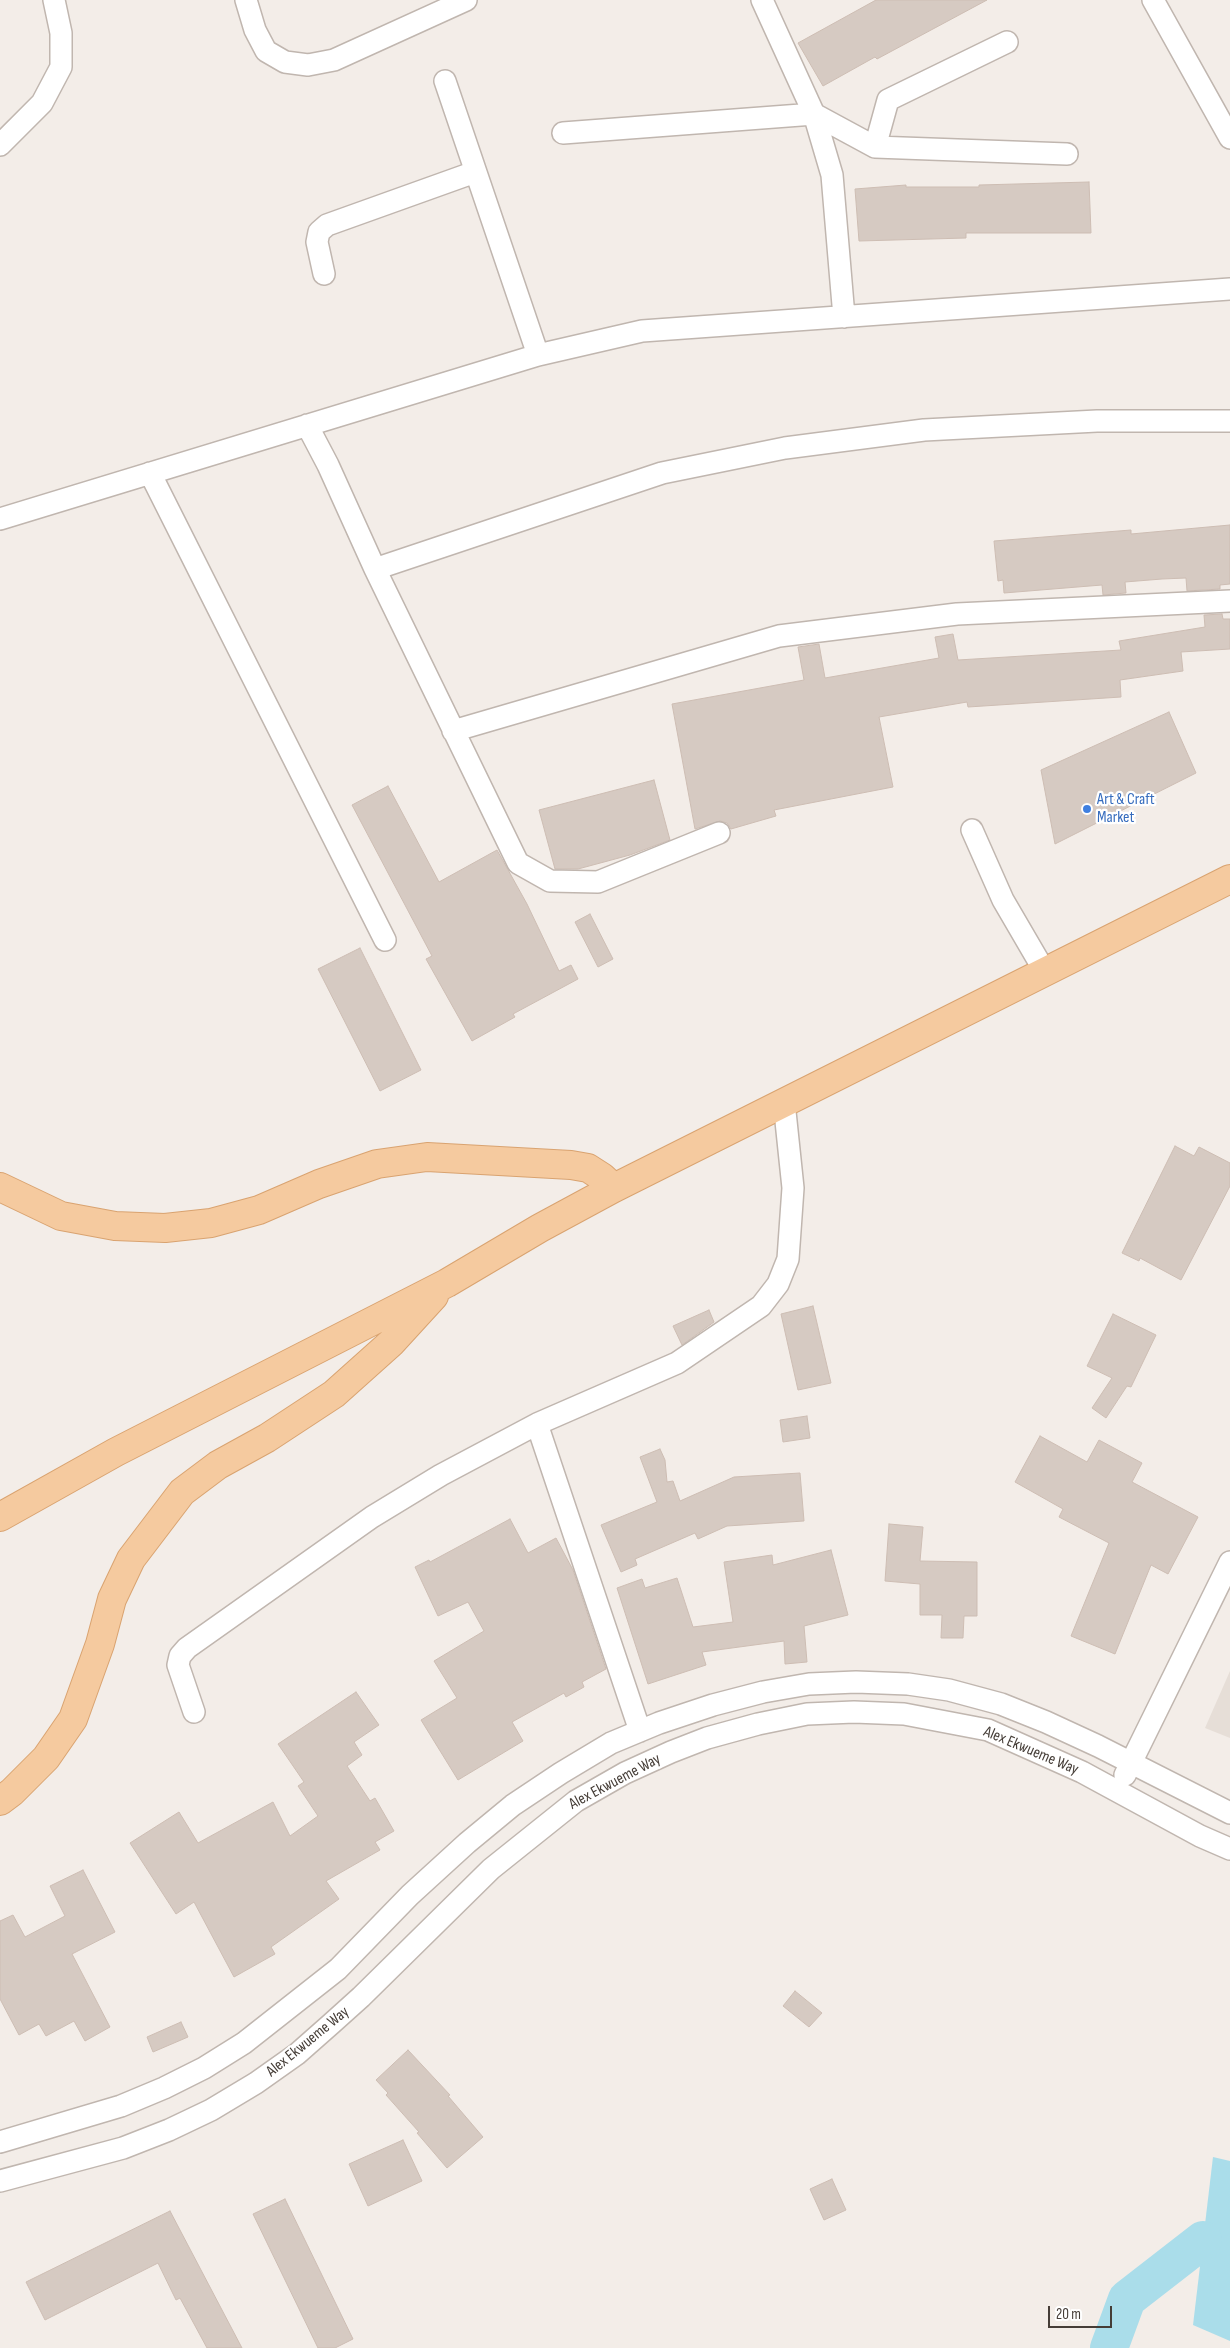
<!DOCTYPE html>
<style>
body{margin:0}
#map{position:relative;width:1230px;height:2348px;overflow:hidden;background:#f3ede8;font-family:"Sofia Sans Condensed",sans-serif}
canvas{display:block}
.scale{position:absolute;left:1048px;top:2306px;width:64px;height:22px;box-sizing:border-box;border:2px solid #453d37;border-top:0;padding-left:6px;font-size:15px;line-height:18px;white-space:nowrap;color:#453d37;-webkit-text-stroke:4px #fff;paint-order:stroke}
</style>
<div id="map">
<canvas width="1230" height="2348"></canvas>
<div class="scale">20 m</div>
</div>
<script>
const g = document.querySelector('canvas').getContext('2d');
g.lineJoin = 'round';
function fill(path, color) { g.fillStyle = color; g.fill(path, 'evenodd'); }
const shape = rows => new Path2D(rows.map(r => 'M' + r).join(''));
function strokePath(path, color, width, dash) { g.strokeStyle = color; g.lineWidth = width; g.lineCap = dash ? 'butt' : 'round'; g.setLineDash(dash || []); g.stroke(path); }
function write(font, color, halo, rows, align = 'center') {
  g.font = font + ' "Sofia Sans Condensed",sans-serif'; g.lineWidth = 4.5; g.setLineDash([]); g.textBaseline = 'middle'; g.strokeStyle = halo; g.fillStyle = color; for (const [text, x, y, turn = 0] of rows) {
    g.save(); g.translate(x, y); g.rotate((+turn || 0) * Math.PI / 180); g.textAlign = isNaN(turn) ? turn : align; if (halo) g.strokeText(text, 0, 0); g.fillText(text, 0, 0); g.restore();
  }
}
fill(shape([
 [1230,1671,1230,1738,1205,1728]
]), '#e6ded7');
fill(shape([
 [1213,2157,1230,2161,1230,2341,1193,2325]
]), '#aaddea');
strokePath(shape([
 [1109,2348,1127,2299,1203,2240]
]), '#aaddea', 38);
const building = shape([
 [876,0,987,0,877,59,875,57,823,86,798,43,876,0],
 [1089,182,1091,233,966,233,966,238,859,241,855,189,906,185,906,187,979,187,979,185,1089,182],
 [1230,525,1230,584,1220,585,1220,589,1187,591,1186,578,1162,579,1125,582,1126,593,1103,595,1102,585,1004,593,1003,580,998,581,994,541,1131,530,1131,534,1230,525],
 [1222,614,1223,619,1230,619,1230,649,1181,652,1183,671,1120,680,1121,697,968,707,967,702,879,717,893,787,774,810,776,816,731,829,727,823,720,821,695,829,672,704,804,680,798,647,819,644,825,678,939,658,935,637,953,634,958,660,1121,650,1119,641,1205,627,1204,615,1222,614],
 [1169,712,1196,773,1055,844,1041,770,1169,712],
 [654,780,670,840,630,855,578,869,555,869,539,810,654,780],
 [388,786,439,882,497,850,527,904,559,971,571,965,578,979,513,1014,515,1017,472,1041,426,959,432,956,352,805,388,786],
 [590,914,613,959,598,967,575,922,590,914],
 [360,948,421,1070,380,1091,318,969,360,948],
 [1175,1146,1194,1156,1199,1147,1230,1163,1230,1186,1181,1280,1140,1258,1139,1261,1122,1253,1175,1146],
 [813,1306,831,1383,798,1390,781,1314,813,1306],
 [709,1310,714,1322,682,1345,673,1326,709,1310],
 [1113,1314,1156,1335,1131,1387,1127,1386,1106,1418,1092,1408,1112,1378,1087,1366,1113,1314],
 [807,1416,810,1438,783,1442,780,1420,807,1416],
 [1040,1436,1087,1462,1099,1440,1142,1463,1132,1482,1198,1517,1168,1574,1151,1565,1115,1654,1071,1636,1109,1543,1059,1517,1063,1509,1015,1482,1040,1436],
 [660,1449,665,1460,667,1482,673,1481,680,1501,734,1477,800,1473,804,1521,727,1526,698,1539,695,1533,635,1559,637,1565,621,1572,601,1525,657,1502,640,1457,660,1449],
 [510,1519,528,1553,556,1538,573,1570,606,1669,582,1682,584,1687,566,1697,564,1693,512,1722,523,1741,458,1780,421,1720,457,1698,434,1661,484,1631,468,1602,438,1616,415,1567,429,1560,430,1562,510,1519],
 [889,1524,923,1527,920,1561,977,1562,977,1616,964,1616,963,1638,941,1638,942,1615,920,1615,920,1584,885,1581,889,1524],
 [831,1550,848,1615,804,1626,807,1662,785,1664,784,1641,702,1652,706,1665,648,1684,617,1588,642,1579,645,1588,677,1578,693,1627,733,1622,724,1562,772,1555,773,1565,831,1550],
 [356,1692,379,1725,354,1742,362,1755,347,1766,370,1801,375,1798,394,1831,375,1842,380,1850,326,1881,339,1899,271,1947,275,1954,234,1977,194,1902,176,1914,130,1843,179,1812,198,1843,273,1802,290,1836,318,1816,298,1786,304,1782,278,1744,356,1692],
 [83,1870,115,1932,72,1954,110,2027,85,2041,74,2021,46,2036,39,2024,19,2035,0,1999,0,1921,13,1915,25,1937,65,1916,50,1886,83,1870],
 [795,1991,822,2013,809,2027,783,2006,795,1991],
 [181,2022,188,2037,153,2052,147,2037,181,2022],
 [408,2050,450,2095,448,2096,483,2137,447,2168,417,2133,419,2132,386,2095,388,2093,376,2080,408,2050],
 [403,2140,422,2181,368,2206,349,2164,403,2140],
 [832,2179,846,2210,824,2220,810,2189,832,2179],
 [285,2199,353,2339,335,2348,318,2348,253,2214,285,2199],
 [170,2211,242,2348,207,2348,180,2298,176,2300,158,2263,45,2320,26,2282,170,2211]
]);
fill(building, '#d6cac2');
strokePath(building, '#cdbdb3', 1);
const minor = shape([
 [246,0,255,30,266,51,285,62,308,65,334,60,466,0],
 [762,0,814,114,875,147,1067,154],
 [1153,0,1230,138],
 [445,81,538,355],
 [563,133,814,114,832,175,844,317],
 [0,145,42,103,61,67,61,33,54,0],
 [875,147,888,100,1007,42],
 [324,274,317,242,319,232,327,225,475,172],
 [307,425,328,465,375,569,518,863,550,881,598,882,719,833],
 [150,473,385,940],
 [0,519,538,355,642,331,1230,289],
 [375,569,662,473,785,448,924,430,1097,421,1230,421],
 [453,731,779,636,957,614,1230,601],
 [972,830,1003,900,1045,972],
 [194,1712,178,1665,180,1656,187,1648,372,1517,441,1475,537,1424],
 [640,1731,537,1424,677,1363,761,1306,778,1284,788,1259,793,1188,784,1102],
 [1125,1775,1230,1562],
 [0,2142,121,2106,164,2088,204,2068,244,2043,338,1969,410,1895,467,1843,513,1805,561,1773,611,1743,659,1723,713,1705,763,1692,809,1684,856,1682,908,1684,949,1690,1001,1704,1046,1722,1098,1746,1230,1813],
 [0,2181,123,2148,169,2130,211,2110,256,2083,297,2054,331,2024,361,1997,491,1869,576,1801,625,1773,671,1752,707,1738,758,1724,807,1714,854,1712,904,1714,988,1730,1082,1772,1200,1836,1230,1849]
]);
const major = shape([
 [0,1187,61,1216,115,1226,165,1228,211,1223,259,1210,319,1184,377,1164,427,1157,571,1165,588,1168,602,1177,614,1188],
 [0,1517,116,1452,447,1283,540,1228,614,1188,1230,879],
 [0,1801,12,1792,46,1758,73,1719,100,1644,112,1599,131,1559,182,1492,218,1465,267,1438,334,1394,391,1343,434,1296]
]);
strokePath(minor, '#c0b6af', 24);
strokePath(major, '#d9a370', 30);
strokePath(minor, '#fff', 21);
strokePath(major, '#f5ca9f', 28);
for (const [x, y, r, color] of [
 [1087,809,5,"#3f7fe0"]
]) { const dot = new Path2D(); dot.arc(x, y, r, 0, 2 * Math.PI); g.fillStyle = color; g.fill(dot); strokePath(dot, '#fff', 2); }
write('16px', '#366cbe', '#fff', [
 ["Art & Craft",1097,800],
 ["Market",1097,818]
], 'left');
write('16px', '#453d37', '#fff', [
 ["Alex Ekwueme Way",1031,1751,23],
 ["Alex Ekwueme Way",615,1782,-28],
 ["Alex Ekwueme Way",308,2042,-39]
]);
</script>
